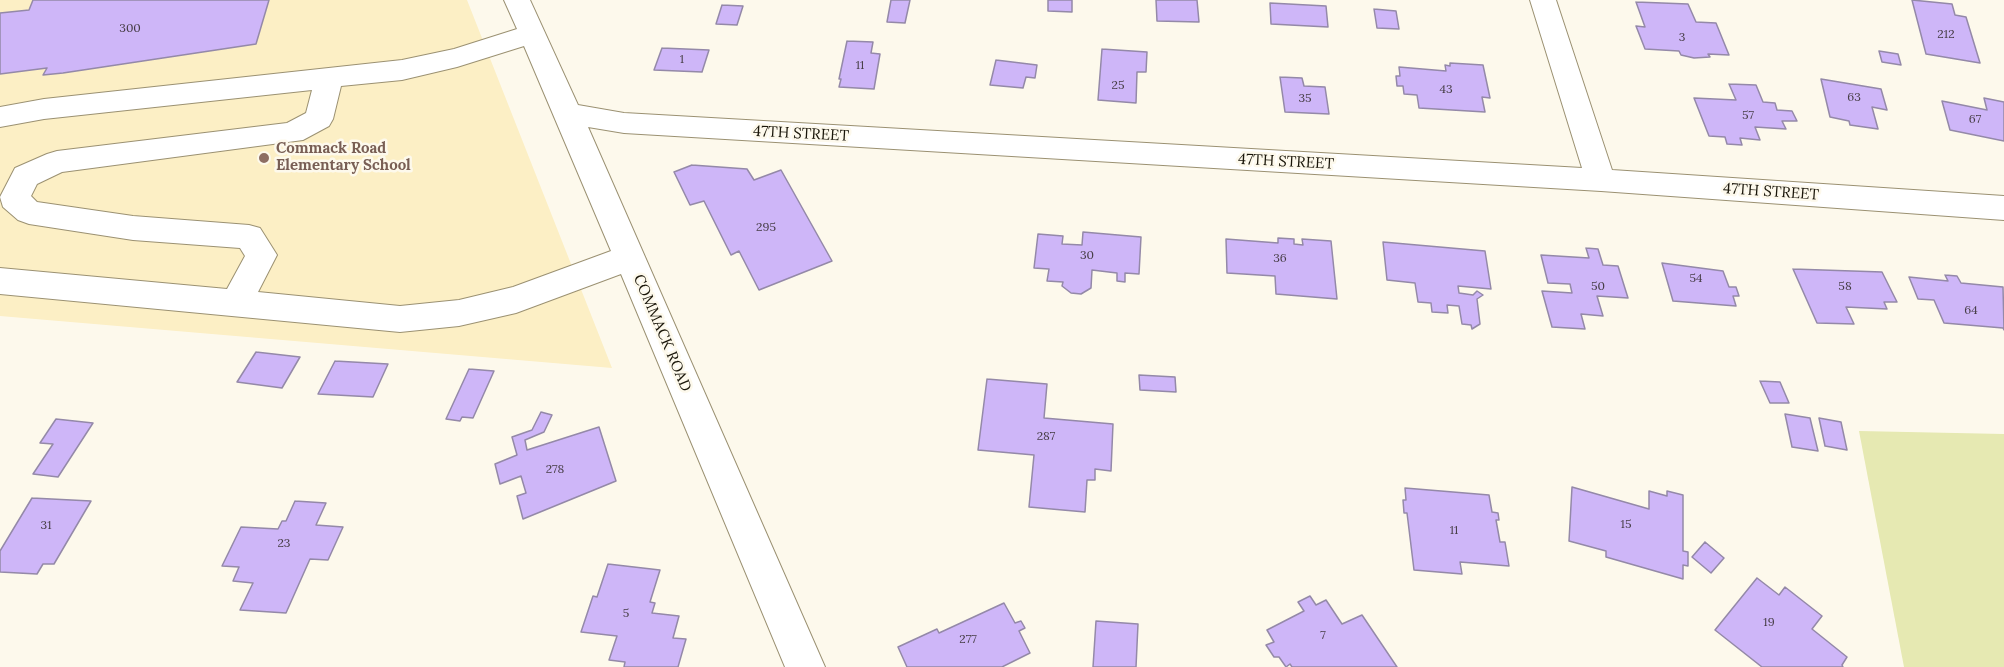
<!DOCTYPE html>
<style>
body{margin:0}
canvas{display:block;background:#fdf9ec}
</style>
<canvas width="2004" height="667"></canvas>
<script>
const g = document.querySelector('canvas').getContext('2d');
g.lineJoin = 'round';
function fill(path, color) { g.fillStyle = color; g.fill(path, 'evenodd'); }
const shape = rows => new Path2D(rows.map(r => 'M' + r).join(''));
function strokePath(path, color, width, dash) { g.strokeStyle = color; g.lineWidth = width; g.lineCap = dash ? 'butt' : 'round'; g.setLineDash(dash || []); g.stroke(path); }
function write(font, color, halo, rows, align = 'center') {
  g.font = font + ' Lora,serif'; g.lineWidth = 5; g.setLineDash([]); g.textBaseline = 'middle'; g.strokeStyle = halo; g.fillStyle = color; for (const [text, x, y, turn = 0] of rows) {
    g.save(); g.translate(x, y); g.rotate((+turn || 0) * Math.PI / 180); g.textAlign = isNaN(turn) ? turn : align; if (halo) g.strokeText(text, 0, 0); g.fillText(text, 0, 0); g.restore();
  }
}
fill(shape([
 [0,0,467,0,612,368,0,316]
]), '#fcefc5');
fill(shape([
 [1859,431,2004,434,2004,667,1904,667]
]), '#e6e9b2');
const building = shape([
 [33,0,269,0,256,44,63,73,43,75,47,68,0,74,0,13,29,10,33,0],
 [891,0,910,0,905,23,887,22,891,0],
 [1048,0,1072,0,1072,12,1048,11,1048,0],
 [1156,0,1197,0,1199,22,1157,21,1156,0],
 [1912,0,1952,4,1955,15,1966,17,1980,63,1926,54,1912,0],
 [1636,2,1688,4,1696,22,1716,23,1729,55,1708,54,1710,57,1694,58,1681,55,1679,51,1645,49,1636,26,1645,27,1636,2],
 [1270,3,1326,6,1328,27,1271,24,1270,3],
 [722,5,743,6,737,25,716,24,722,5],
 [1374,9,1396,11,1399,29,1377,28,1374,9],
 [847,41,873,42,871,53,880,54,874,89,839,87,841,79,839,79,847,41],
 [662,48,709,50,702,72,654,70,662,48],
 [1102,49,1147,52,1146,72,1137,72,1136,103,1098,100,1102,49],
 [1879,51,1898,54,1901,65,1882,62,1879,51],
 [996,60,1037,65,1035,78,1026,77,1023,88,990,85,996,60],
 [1450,63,1483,65,1490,98,1482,97,1485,112,1419,108,1417,95,1404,94,1403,86,1397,86,1396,76,1400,76,1399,67,1446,71,1445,65,1450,66,1450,63],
 [1280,77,1302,78,1304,86,1325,87,1329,114,1285,112,1280,77],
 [1821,79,1881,89,1887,110,1872,107,1878,129,1850,125,1849,121,1830,117,1821,79],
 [1729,84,1756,85,1763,102,1775,103,1777,110,1792,111,1797,121,1782,121,1786,129,1755,127,1760,140,1740,138,1742,145,1727,144,1725,137,1709,136,1694,98,1736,100,1729,84],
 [1984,98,2004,102,2004,141,1950,130,1942,101,1987,110,1984,98],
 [692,165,747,169,754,180,781,170,832,261,759,290,739,251,731,255,704,201,690,205,674,172,692,165],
 [1083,232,1141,237,1139,274,1125,273,1125,282,1117,281,1117,273,1092,270,1091,288,1081,294,1071,293,1062,286,1063,282,1047,281,1049,269,1034,268,1038,234,1063,236,1062,244,1082,245,1083,232],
 [1278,238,1294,239,1294,244,1303,245,1302,239,1331,241,1337,299,1276,294,1275,276,1227,273,1226,239,1278,243,1278,238],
 [1383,242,1485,251,1491,289,1458,286,1459,293,1473,295,1477,291,1483,295,1477,299,1480,324,1472,329,1471,325,1462,324,1459,306,1447,305,1448,313,1432,312,1431,303,1418,302,1415,283,1387,280,1383,242],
 [1586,248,1598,249,1603,265,1618,266,1628,298,1597,296,1603,316,1581,314,1585,329,1552,327,1542,291,1572,293,1570,284,1548,283,1541,255,1589,258,1586,248],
 [1662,263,1723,271,1729,287,1736,287,1739,296,1733,296,1736,306,1673,301,1662,263],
 [1793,269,1882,272,1897,302,1884,302,1887,309,1846,307,1854,324,1817,323,1793,269],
 [1945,275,1957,276,1961,283,2003,287,2004,330,2003,328,1944,323,1934,300,1918,299,1909,277,1948,281,1945,275],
 [256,352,300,357,282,388,237,382,256,352],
 [335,361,388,364,373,397,318,394,335,361],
 [469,369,494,371,473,418,462,417,460,421,446,419,469,369],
 [1139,375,1175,377,1176,392,1140,390,1139,375],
 [987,379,1047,384,1044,418,1113,424,1111,471,1095,469,1095,480,1087,480,1085,512,1029,507,1034,455,978,450,987,379],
 [1760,381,1780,382,1789,403,1770,403,1760,381],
 [541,412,552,415,544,432,525,440,527,450,599,427,616,481,523,519,517,496,526,493,521,476,500,484,495,464,517,455,512,437,532,430,541,412],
 [1785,414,1810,418,1818,451,1792,447,1785,414],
 [1819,418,1841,422,1847,450,1825,446,1819,418],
 [56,419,93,423,58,477,33,474,53,444,40,443,56,419],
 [1572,487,1649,509,1649,491,1667,496,1667,491,1683,495,1683,551,1688,552,1688,566,1683,565,1683,579,1606,557,1606,551,1569,541,1572,487],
 [1405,488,1489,495,1492,512,1498,513,1499,520,1496,520,1500,542,1505,542,1509,566,1460,562,1462,574,1414,570,1407,513,1404,513,1403,500,1406,500,1405,488],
 [32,498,91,501,54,564,43,564,37,574,0,572,0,551,32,498],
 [295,501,326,503,316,525,343,527,328,560,310,559,286,613,240,610,253,583,233,581,239,567,222,566,241,527,278,529,282,521,286,521,295,501],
 [1705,542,1724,558,1711,573,1692,557,1705,542],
 [608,564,660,570,650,602,655,603,652,613,679,616,673,638,686,639,678,667,624,667,625,662,609,660,617,636,581,632,593,596,597,597,608,564],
 [1757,578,1779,595,1785,587,1822,616,1812,629,1847,657,1842,665,1843,667,1762,667,1715,630,1757,578],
 [1310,596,1316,605,1326,600,1342,624,1362,615,1397,667,1292,667,1290,664,1286,667,1279,657,1274,657,1266,645,1274,642,1267,630,1304,611,1298,602,1310,596],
 [1004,603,1015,623,1021,621,1025,628,1019,631,1030,653,1002,667,907,667,898,647,937,629,939,633,1004,603],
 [1096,621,1138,624,1136,667,1093,667,1096,621]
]);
fill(building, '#ceb6f8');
strokePath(building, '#9489a8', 1.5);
const minor = shape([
 [504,0,530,0,578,105,624,113,1582,168,1530,0,1556,0,1612,170,2004,196,2004,220,1601,191,624,133,588,127,825,667,785,667,621,274,516,313,459,326,400,332,0,294,0,268,227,289,245,256,240,248,133,240,29,224,18,220,3,207,0,197,15,168,47,154,57,151,287,123,306,113,312,90,44,119,0,127,0,107,44,99,402,60,454,49,517,29,504,0],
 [524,46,611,251,513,287,459,300,400,306,258,292,277,255,260,228,249,225,133,216,37,202,31,196,37,184,62,172,303,140,329,126,333,119,341,86,402,80,457,67,524,46]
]);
strokePath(minor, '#9b9172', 2);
fill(minor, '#fff');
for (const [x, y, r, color] of [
 [264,158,6,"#8d6e63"]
]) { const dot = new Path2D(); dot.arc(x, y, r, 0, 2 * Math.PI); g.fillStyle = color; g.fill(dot); strokePath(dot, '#fdf9ec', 2); }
write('12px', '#463d45', null, [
 ["300",130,29],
 ["212",1946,35],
 ["3",1682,38],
 ["1",682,60],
 ["11",860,66],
 ["25",1118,86],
 ["43",1446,90],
 ["63",1854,98],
 ["35",1305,99],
 ["57",1748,116],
 ["67",1975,120],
 ["295",766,228],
 ["30",1087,256],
 ["36",1280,259],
 ["54",1696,279],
 ["50",1598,287],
 ["58",1845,287],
 ["64",1971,311],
 ["287",1046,437],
 ["278",555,470],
 ["15",1626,525],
 ["31",46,526],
 ["11",1454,531],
 ["23",284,544],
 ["5",626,614],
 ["19",1769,623],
 ["7",1323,636],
 ["277",968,640]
]);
write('15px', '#191509', '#fdf9ec', [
 ["47TH STREET",801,134,3],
 ["47TH STREET",1286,162,3],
 ["47TH STREET",1771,192,4],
 ["COMMACK ROAD",662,333,67]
]);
write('bold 15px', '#785e54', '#fdf9ec', [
 ["Commack Road",276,149],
 ["Elementary School",276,166]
], 'left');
</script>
